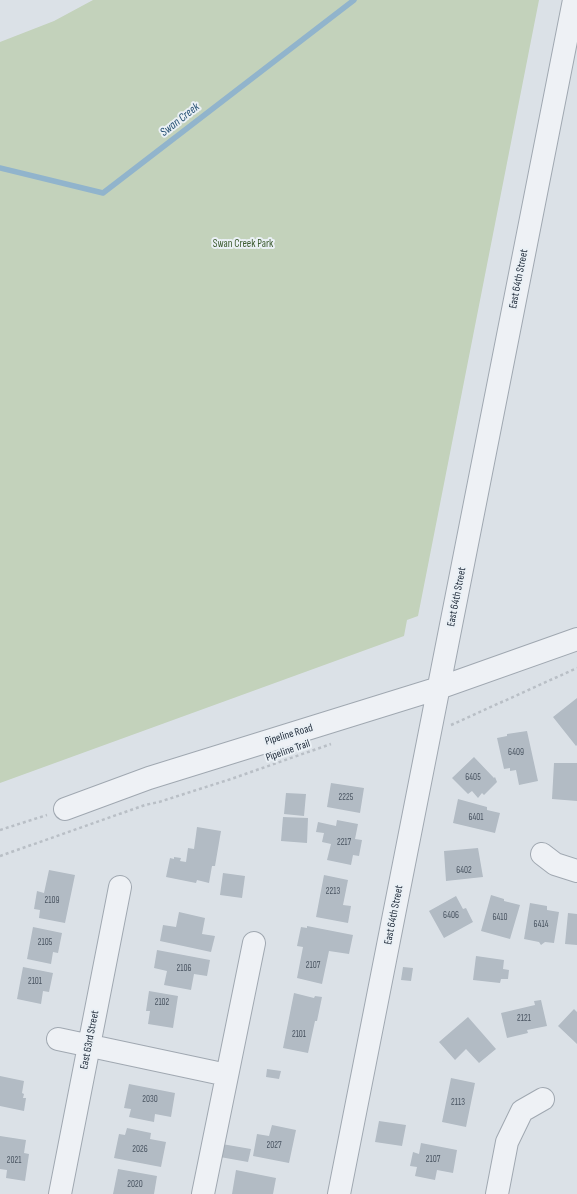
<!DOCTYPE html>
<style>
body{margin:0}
canvas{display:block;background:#dbe1e7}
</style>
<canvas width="577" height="1194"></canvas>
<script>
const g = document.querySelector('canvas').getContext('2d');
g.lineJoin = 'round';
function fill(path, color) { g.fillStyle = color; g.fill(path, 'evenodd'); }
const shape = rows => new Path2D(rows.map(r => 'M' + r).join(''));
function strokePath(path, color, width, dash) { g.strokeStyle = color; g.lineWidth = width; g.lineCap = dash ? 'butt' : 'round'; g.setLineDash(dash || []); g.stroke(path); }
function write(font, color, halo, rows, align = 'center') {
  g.font = font + ' "Sofia Sans Condensed",sans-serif'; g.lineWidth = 4; g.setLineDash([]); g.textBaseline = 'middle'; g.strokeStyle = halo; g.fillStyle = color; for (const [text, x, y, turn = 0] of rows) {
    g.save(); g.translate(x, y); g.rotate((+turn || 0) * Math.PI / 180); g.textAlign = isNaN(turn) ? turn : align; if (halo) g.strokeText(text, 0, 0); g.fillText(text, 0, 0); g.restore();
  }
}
fill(shape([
 [93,0,539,0,418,616,407,620,404,636,0,783,0,42,54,21]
]), '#c3d2bb');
strokePath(shape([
 [0,168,103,193,354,0]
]), '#91b4cc', 5.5);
fill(shape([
 [577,698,577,745,576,746,553,717],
 [527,731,538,781,519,785,516,770,510,771,510,768,504,769,497,738,507,736,507,734],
 [474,757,494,778,495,777,497,782,484,795,482,793,478,798,472,791,468,794,452,778],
 [554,763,577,763,577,801,552,799],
 [331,783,364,788,360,813,327,807],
 [286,793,306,794,304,816,284,814],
 [458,799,487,807,487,810,500,813,495,833,453,823],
 [283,817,308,818,307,843,281,841],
 [337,820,358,824,355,839,362,840,359,856,353,855,351,865,327,860,331,844,322,842,324,833,316,832,318,822,336,826],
 [197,827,221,831,215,866,212,866,209,883,197,880,196,883,166,877,170,858,174,859,174,857,181,858,180,861,186,862,188,848,194,849],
 [478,848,483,877,446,881,444,851],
 [49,870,75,875,65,923,39,918,40,910,34,909,37,891,44,893],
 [223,873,245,876,242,898,220,895],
 [324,875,348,880,343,905,351,906,348,923,316,917],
 [491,895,504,899,504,901,520,905,510,939,481,931],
 [456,896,463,909,466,908,473,922,444,938,429,911],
 [530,903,547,906,547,910,559,912,554,943,545,942,541,945,539,942,524,939],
 [179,912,205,918,202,934,215,936,211,952,160,941,163,925,176,927],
 [568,913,577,914,577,945,565,944],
 [307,926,353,935,349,954,329,951,322,984,297,978,303,947,297,946,301,927,307,928],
 [33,927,62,933,58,953,53,952,51,964,27,959],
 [157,950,210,960,207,976,194,974,191,990,164,985,167,971,154,968],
 [476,956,504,960,503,969,509,970,508,979,501,979,500,983,473,980],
 [23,967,53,973,49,992,43,991,41,1004,17,999],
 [403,967,413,968,411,981,401,980],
 [149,991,178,996,173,1028,148,1024,150,1011,146,1011],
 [294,993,314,998,315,996,322,997,317,1021,315,1021,308,1053,283,1048],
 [541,1000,547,1026,527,1030,528,1033,507,1038,501,1013,535,1005,534,1001],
 [574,1009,577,1012,577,1044,558,1026],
 [468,1017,496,1049,479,1063,466,1049,455,1060,439,1042],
 [267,1069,281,1071,279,1079,266,1077],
 [0,1076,24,1081,22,1093,24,1094,23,1098,26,1098,24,1111,0,1106],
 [451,1078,475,1083,466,1127,442,1122],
 [129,1084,175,1093,171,1117,155,1114,154,1122,129,1117,131,1109,124,1108],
 [379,1121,406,1125,402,1146,375,1142],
 [272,1125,296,1130,289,1163,253,1156,257,1134,269,1136],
 [127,1128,151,1133,150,1139,166,1142,161,1167,114,1158,119,1134,125,1135],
 [0,1136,26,1140,24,1153,29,1154,25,1181,6,1178,7,1170,0,1169],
 [421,1143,457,1150,453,1173,437,1170,435,1180,415,1176,417,1167,410,1166,413,1152,419,1154],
 [222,1144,251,1149,248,1162,220,1157],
 [118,1169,157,1176,154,1194,113,1194],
 [236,1170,276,1178,273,1194,232,1194]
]), '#b2bbc4');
const minor = shape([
 [65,809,149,778,439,688,577,639],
 [542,854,555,864,577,871],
 [58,1039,227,1075],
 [60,1194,120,887],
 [203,1194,254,943],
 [339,1194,574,0],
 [497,1194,507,1142,522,1111,543,1099]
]);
strokePath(minor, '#a0a8b1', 24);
strokePath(shape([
 [451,725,577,668],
 [0,830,47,815],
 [0,856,145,805,159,802,231,779,331,744]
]), '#b9bfc6', 2.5, [3, 3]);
strokePath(minor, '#eef1f5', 22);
write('9px', '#485360', null, [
 ["6409",516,753],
 ["6405",473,778],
 ["2225",346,798],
 ["6401",476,818],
 ["2217",344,843],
 ["6402",464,871],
 ["2213",333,892],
 ["2109",52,901],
 ["6406",451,916],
 ["6410",500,918],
 ["6414",541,925],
 ["2105",45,943],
 ["2107",313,966],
 ["2106",184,969],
 ["2101",35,982],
 ["2102",162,1003],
 ["2121",524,1019],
 ["2101",299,1035],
 ["2030",150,1100],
 ["2113",458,1103],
 ["2027",274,1146],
 ["2026",140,1150],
 ["2107",433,1160],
 ["2021",14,1161],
 ["2020",135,1185]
]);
write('11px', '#3d5c30', '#eaf0f5', [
 ["Swan Creek Park",243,244]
]);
write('11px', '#24303f', '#eaf0f5', [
 ["East 64th Street",519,279,-79],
 ["East 64th Street",457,597,-79],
 ["Pipeline Road",289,735,-17],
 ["Pipeline Trail",288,751,-19],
 ["East 64th Street",394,915,-79],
 ["East 63rd Street",90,1040,-79]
]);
write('italic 12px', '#2a5476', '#eaf0f5', [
 ["Swan Creek",180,120,-38]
]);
</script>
